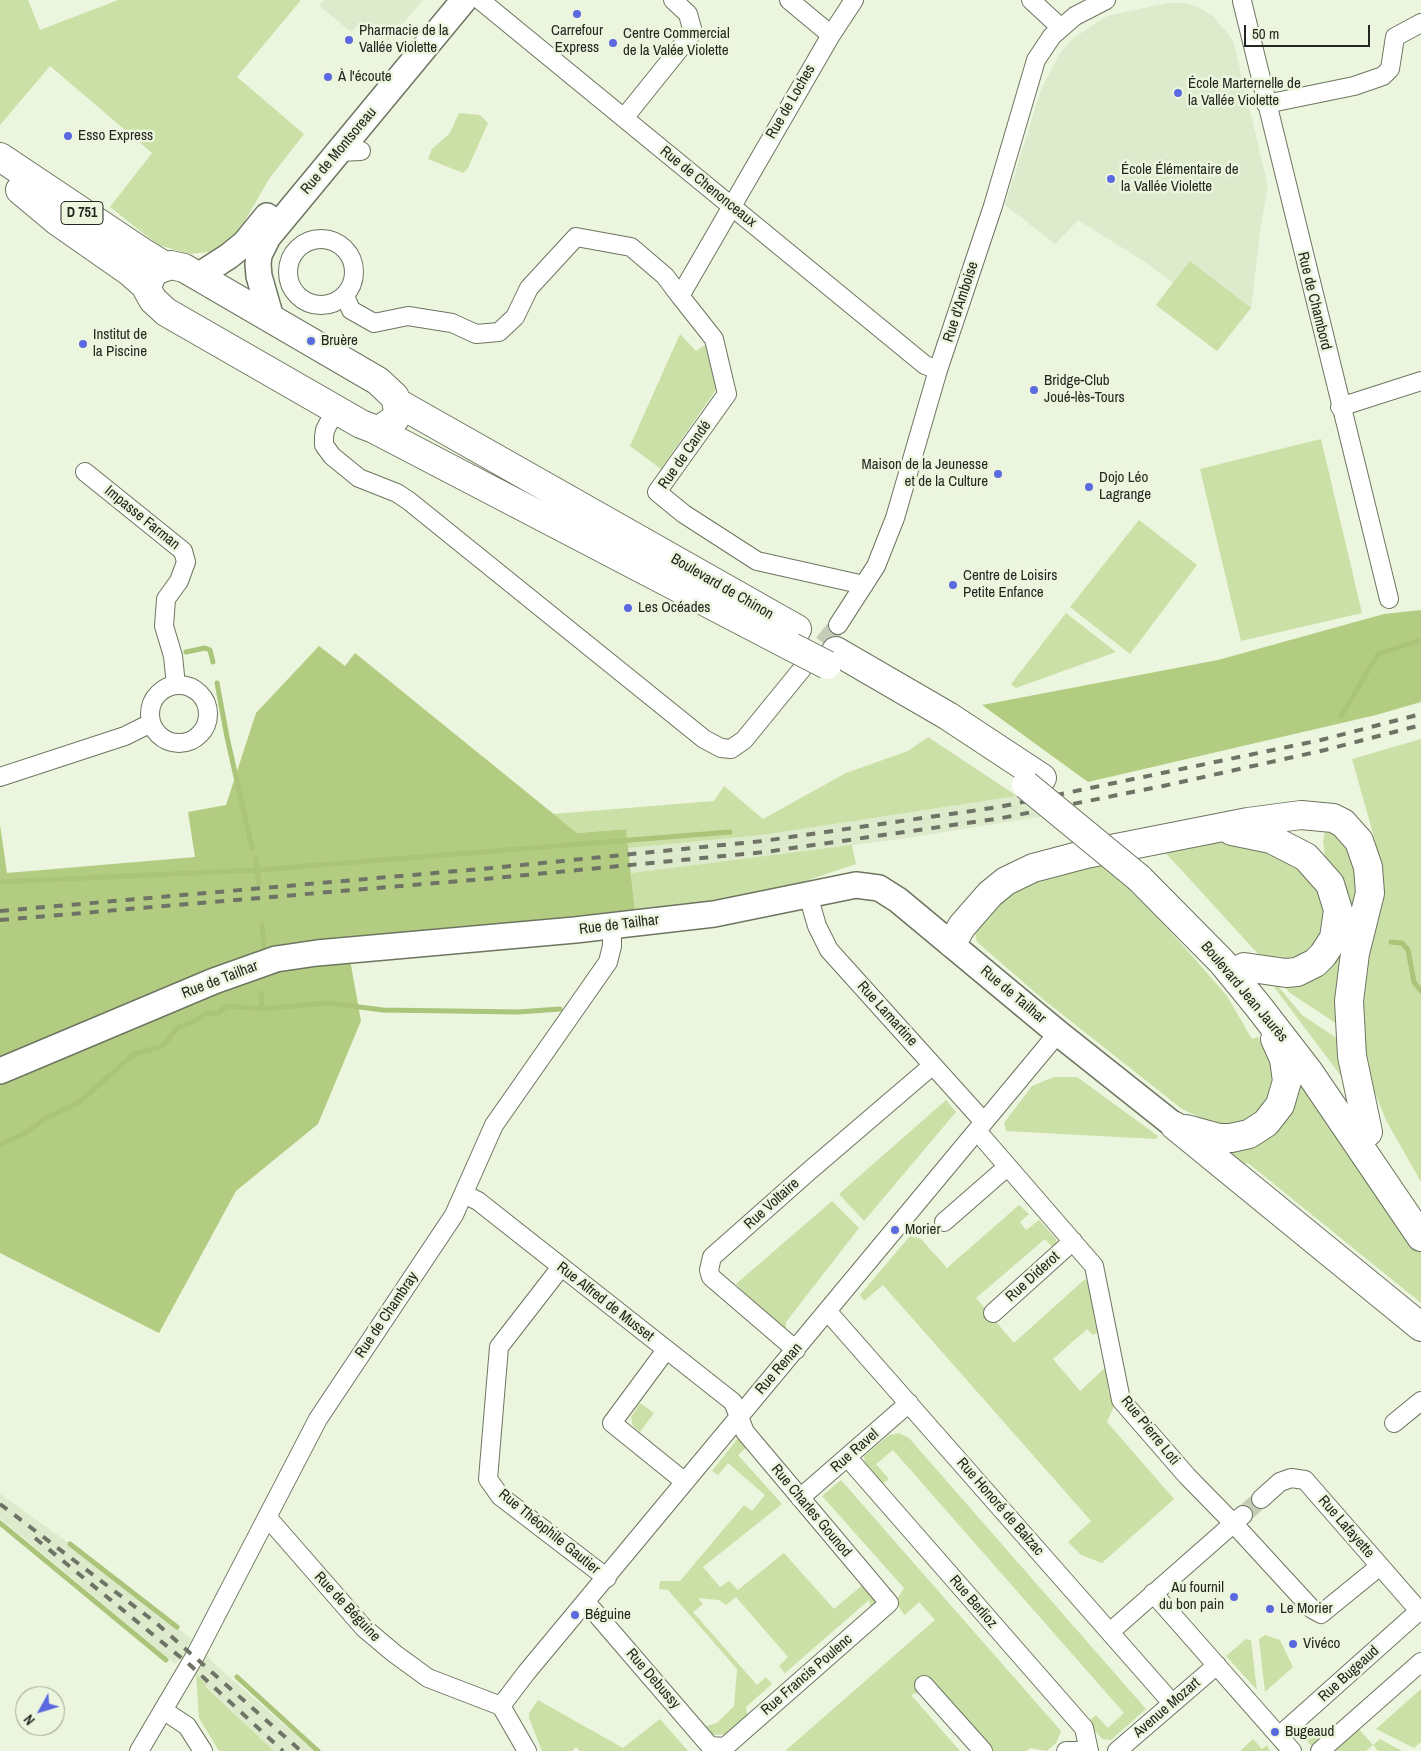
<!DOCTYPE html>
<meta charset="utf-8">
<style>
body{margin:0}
#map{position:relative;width:1421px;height:1751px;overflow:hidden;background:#ecf5de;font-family:"Archivo Narrow",sans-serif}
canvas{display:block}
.north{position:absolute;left:15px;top:1686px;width:50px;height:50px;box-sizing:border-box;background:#ecf5de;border:1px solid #9ca392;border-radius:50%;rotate:231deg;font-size:14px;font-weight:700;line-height:20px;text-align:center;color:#24271f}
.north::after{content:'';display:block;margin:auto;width:18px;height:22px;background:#5b69e0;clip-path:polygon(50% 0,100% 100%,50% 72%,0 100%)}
.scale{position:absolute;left:1244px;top:25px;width:126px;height:22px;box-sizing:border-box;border:2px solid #24271f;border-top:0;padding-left:6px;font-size:15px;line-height:18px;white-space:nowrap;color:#24271f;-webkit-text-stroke:4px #ecf5de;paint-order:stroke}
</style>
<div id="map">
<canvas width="1421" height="1751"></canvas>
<div class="north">N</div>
<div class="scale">50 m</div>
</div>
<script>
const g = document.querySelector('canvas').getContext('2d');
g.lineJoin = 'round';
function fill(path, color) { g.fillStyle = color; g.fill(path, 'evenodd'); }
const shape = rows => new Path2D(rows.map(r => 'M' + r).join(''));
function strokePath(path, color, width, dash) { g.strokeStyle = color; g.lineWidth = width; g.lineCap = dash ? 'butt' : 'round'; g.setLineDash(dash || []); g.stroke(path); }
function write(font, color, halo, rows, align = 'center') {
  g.font = font + ' "Archivo Narrow",sans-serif'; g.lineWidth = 5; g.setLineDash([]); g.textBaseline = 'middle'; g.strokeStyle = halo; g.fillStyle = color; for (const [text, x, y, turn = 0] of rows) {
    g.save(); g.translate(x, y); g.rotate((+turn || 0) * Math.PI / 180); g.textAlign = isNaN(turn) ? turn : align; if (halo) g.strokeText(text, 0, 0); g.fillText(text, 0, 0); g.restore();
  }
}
fill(shape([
 [324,0,423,0,387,42,361,21,351,32,319,6],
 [1167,3,1184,3,1198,7,1213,16,1233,40,1268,186,1261,225,1251,308,1217,351,1156,305,1173,283,1145,262,1078,220,1055,244,1005,205,1042,87,1061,52,1072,39,1107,16],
 [1017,796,1045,816,901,839,631,873,628,848,762,835],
 [0,1494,70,1544,189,1637,218,1667,314,1751,274,1751,179,1660,175,1664,0,1518]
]), '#deeacc');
fill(shape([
 [0,0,28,0,40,30,118,0,301,0,237,77,304,134,269,179,239,231,217,251,190,254,158,245,110,207,152,153,50,66,0,125],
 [459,113,480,115,488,123,468,168,463,173,428,159,432,149,450,133],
 [1190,261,1251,308,1217,351,1156,305],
 [680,334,696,351,714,339,718,387,661,469,630,446],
 [1321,439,1362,613,1241,641,1200,469],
 [1139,520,1197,565,1130,654,1070,607],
 [1066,613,1116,652,1016,688,1011,684],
 [928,737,1017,796,762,835,628,848,626,829,577,833,553,814,714,801,724,786,763,819,846,773,908,751],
 [1421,739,1421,1182,1386,1120,1373,1088,1368,1059,1357,1052,1358,1010,1379,886,1376,844,1352,759],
 [1336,825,1362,868,1337,1024,1290,993,1279,980,1324,962,1326,862,1323,842,1325,831],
 [1226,840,1289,856,1328,899,1322,939,1298,961,1260,956,1163,850],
 [852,845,856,864,761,896,635,911,631,873],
 [1100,861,1153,913,1194,958,1227,996,1252,1039,1258,1037,1273,1066,1274,1083,1265,1109,1232,1128,1214,1124,1182,1109,1044,1000,977,942,974,929,1013,888],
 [1277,985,1302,1015,1344,1043,1344,1080,1274,987],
 [1054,1077,1077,1077,1158,1136,1156,1139,1006,1131,1004,1123,1032,1086],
 [1294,1081,1304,1081,1421,1253,1421,1303,1248,1163,1234,1167,1222,1148],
 [946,1100,956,1112,864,1221,839,1194],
 [832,1201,859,1228,786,1322,786,1336,736,1284],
 [1019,1205,1029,1214,1020,1222,1026,1230,1039,1220,1056,1239,1057,1245,1054,1249,1045,1239,976,1298,1014,1343,1085,1279,1088,1283,1098,1332,1093,1335,1087,1329,1053,1359,1080,1391,1105,1368,1109,1394,1116,1402,1107,1422,1174,1499,1102,1563,1081,1555,1068,1542,1091,1521,883,1285,864,1301,860,1295,910,1236,921,1239,947,1268],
 [640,1403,654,1413,640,1432,633,1426,631,1417],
 [899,1433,909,1438,1146,1709,1111,1740,1102,1739,1087,1722,1096,1715,1108,1728,1124,1713,893,1450,876,1464,889,1479,882,1484,865,1464,864,1456,889,1435],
 [739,1437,748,1446,738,1455,782,1504,703,1567,720,1587,729,1581,738,1590,784,1553,834,1609,866,1582,878,1595,877,1607,872,1612,869,1600,785,1673,779,1666,788,1657,736,1597,726,1605,719,1600,698,1598,703,1604,693,1612,757,1685,766,1677,772,1684,746,1707,748,1721,734,1734,708,1735,703,1727,717,1723,734,1706,737,1669,668,1590,659,1589,660,1581,680,1581,744,1505,752,1511,765,1495,728,1463,718,1475,712,1471],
 [841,1480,1061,1731,1056,1743,1047,1751,1030,1748,1026,1751,988,1751,923,1691,911,1695,960,1751,785,1751,935,1620,919,1602,905,1615,902,1612,896,1601,904,1588,822,1496],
 [1265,1635,1280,1640,1293,1667,1265,1692,1259,1639],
 [1246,1639,1251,1640,1257,1690,1226,1656],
 [196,1675,206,1684,205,1686,274,1751,219,1751,199,1718],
 [1421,1689,1421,1742,1414,1748,1376,1729],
 [538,1700,623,1748,660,1719,688,1751,580,1751,576,1747,572,1751,542,1751,529,1718,529,1713],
 [1304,1723,1309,1734,1315,1729,1321,1741,1313,1748,1297,1729],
 [1358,1728,1373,1745,1380,1739,1402,1751,1378,1751,1373,1745,1366,1751,1331,1751],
 [1253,1739,1262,1749,1267,1745,1270,1751,1240,1751]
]), '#cbe0a6');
fill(shape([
 [1421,610,1421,702,1376,715,1088,782,982,705,1218,660,1384,614],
 [319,646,345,666,355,653,577,833,626,829,635,911,346,937,361,1021,318,1124,236,1191,159,1333,0,1253,0,825,7,873,195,857,188,812,226,805,256,713]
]), '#b2cd81');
strokePath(shape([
 [186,652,205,648,210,650,213,662],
 [217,683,227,737,252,848],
 [1341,716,1378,654,1421,640],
 [0,882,257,870,256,859],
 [259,883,257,870,730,832],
 [262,925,264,947],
 [1391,942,1402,943,1408,950,1414,982,1421,991],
 [261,993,262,1009],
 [0,1144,24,1134,46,1118,78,1103,134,1054,163,1046,178,1027,193,1022,206,1013,218,1013,227,1006,262,1009,328,1003,383,1010,518,1012,560,1009],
 [0,1523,166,1660],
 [70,1544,177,1627],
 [237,1677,318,1751]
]), '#aac479', 5);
strokePath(shape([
 [806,664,838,625],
 [1243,1515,1261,1499]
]), '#c4ccb8', 18, [18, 9]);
const street = shape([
 [480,0,925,365,938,370],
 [789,0,831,35],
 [1031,0,1061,28],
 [1242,1,1389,599],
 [1266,104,1354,86,1383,76,1390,69,1395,37,1421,23],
 [624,118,693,32,688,14,673,0],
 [339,152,361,151],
 '288 272a33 33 0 1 1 66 0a33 33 0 1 1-66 0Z',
 [345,296,351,310,374,323,408,316,452,323,476,334,499,332,515,317,529,288,576,237,631,247,665,276,680,296,831,35,854,0],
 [680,296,714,339,727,394,657,492,684,514,757,561,864,585],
 [1340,407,1421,381],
 [336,409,325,430,324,437,324,445,332,456,359,478,397,493,409,501,704,739,721,748,731,749,744,740,802,669],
 [85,472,183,551,186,562,179,581,166,599,164,626,173,656,176,685],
 [838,625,876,566,895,518,938,370,993,206,1036,60,1052,36,1075,16,1106,0],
 '150 714a29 29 0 1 1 58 0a29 29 0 1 1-58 0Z',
 [0,777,125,736,151,723],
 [808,895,817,926,829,950,984,1122],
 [977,1131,1094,1266,1121,1400,1187,1476,1233,1523,1312,1609,1321,1614,1380,1566],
 [464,1194,478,1201,733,1402,745,1432,889,1603,725,1747,710,1746,586,1602],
 [944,1222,1007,1167],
 [561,1267,499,1347,488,1479,500,1496,607,1578],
 [828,1312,1172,1703],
 [993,1313,1073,1241],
 [666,1350,612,1423,685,1482],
 [796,1350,711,1277,709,1270,712,1257,808,1172,933,1065],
 [1394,1423,1421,1401],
 [848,1458,1084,1728,1089,1751],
 [800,1498,909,1403],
 [1261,1499,1280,1482,1291,1478,1305,1480,1421,1613],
 [268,1518,364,1628,395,1654,428,1678,501,1706,527,1751],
 [1153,1593,1292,1751],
 [1110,1632,1243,1515],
 [924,1685,983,1751],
 [501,1706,526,1673,1058,1033],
 [163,1710,187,1726,203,1751],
 [1279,1736,1419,1611],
 [139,1751,195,1656,318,1419,454,1215,494,1125,608,962,612,946,612,925],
 [1066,1751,1081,1751],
 [1117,1751,1217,1665],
 [1320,1751,1421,1662]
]);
const secondary = shape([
 [198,276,229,256,245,243,267,216],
 [271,318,259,276,258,264,259,255,268,237,464,0],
 [0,1071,214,981,276,959,317,953,575,930,714,914,856,885,879,888,898,900,1058,1033,1175,1126]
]);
const primary = shape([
 [0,157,142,252,165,266],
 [20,190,57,221,130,272,148,288],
 [171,265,184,268,378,381,395,397,398,410,395,419,381,429,374,429,361,424,166,312,153,300,148,291,148,284,154,271,171,265],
 [398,403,797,629],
 [374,429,792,647],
 [836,651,948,716,1042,778],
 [1232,831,1271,839,1306,857,1330,884,1338,910,1334,938,1323,955,1315,963,1297,972,1286,973,1244,967],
 [1139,878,1222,962,1258,1006,1309,1072,1421,1237],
 [952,943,962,926,990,894,1006,881,1033,868,1086,854,1248,822,1301,815,1333,818,1343,823,1359,841,1368,867,1370,893,1355,953,1349,1001,1352,1056,1368,1132],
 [1175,1126,1421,1327],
 [1186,1129,1219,1138,1231,1138,1249,1134,1266,1123,1280,1105,1287,1081,1284,1059,1275,1039]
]);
strokePath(street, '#6d7561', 20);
strokePath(secondary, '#6d7561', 28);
strokePath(primary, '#6d7561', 30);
strokePath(street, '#fff', 18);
strokePath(secondary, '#fff', 25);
strokePath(primary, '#fff', 28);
strokePath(shape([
 [0,911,492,868,763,841,999,807,1321,740,1421,714],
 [0,920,495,878,765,852,1002,818,1163,786,1325,750,1421,725],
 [0,1504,155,1622,301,1751],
 [35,1538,190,1665,283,1751]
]), '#6e7366', 4, [9, 9]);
const primaryBridge = shape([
 [792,647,827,665],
 [1026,785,1139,878]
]);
strokePath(primaryBridge, '#6d7561', 30, []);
strokePath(primaryBridge, '#fff', 28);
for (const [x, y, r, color] of [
 [577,14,5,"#5b69e0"],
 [349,40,5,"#5b69e0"],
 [613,43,5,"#5b69e0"],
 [328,77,5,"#5b69e0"],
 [1178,93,5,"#5b69e0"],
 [68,136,5,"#5b69e0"],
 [1111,179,5,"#5b69e0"],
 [311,341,5,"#5b69e0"],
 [83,344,5,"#5b69e0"],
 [1034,390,5,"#5b69e0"],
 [998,474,5,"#5b69e0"],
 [1089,487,5,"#5b69e0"],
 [953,585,5,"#5b69e0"],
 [628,608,5,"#5b69e0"],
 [895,1230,5,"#5b69e0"],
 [1234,1597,5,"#5b69e0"],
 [1270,1609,5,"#5b69e0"],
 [575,1615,5,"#5b69e0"],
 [1293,1644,5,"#5b69e0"],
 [1275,1732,5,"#5b69e0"]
]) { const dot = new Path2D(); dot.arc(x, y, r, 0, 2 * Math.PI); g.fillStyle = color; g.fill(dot); strokePath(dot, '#ecf5de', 2); }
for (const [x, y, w] of [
 [82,213,42]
]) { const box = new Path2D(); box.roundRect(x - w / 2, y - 11.5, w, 23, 4); g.fillStyle = '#ecf5de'; g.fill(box); strokePath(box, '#24271f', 1); }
write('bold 14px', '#24271f', null, [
 ["D 751",82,213]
]);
write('15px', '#24271f', '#ecf5de', [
 ["Pharmacie de la",359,31],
 ["Vallée Violette",359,48],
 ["Carrefour",577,31,"center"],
 ["Express",577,48,"center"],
 ["Centre Commercial",623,34],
 ["de la Valée Violette",623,51],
 ["À l'écoute",338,77],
 ["École Marternelle de",1188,84],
 ["la Vallée Violette",1188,101],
 ["Esso Express",78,136],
 ["École Élémentaire de",1121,170],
 ["la Vallée Violette",1121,187],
 ["Institut de",93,335],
 ["la Piscine",93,352],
 ["Bruère",321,341],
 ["Bridge-Club",1044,381],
 ["Joué-lès-Tours",1044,398],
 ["Maison de la Jeunesse",988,465,"right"],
 ["et de la Culture",988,482,"right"],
 ["Dojo Léo",1099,478],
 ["Lagrange",1099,495],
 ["Centre de Loisirs",963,576],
 ["Petite Enfance",963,593],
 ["Les Océades",638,608],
 ["Morier",905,1230],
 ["Au fournil",1224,1588,"right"],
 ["du bon pain",1224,1605,"right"],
 ["Le Morier",1280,1609],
 ["Béguine",585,1615],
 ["Vivéco",1303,1644],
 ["Bugeaud",1285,1732]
], 'left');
write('15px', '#24271f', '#ecf5de', [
 ["Rue de Loches",791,102,-60],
 ["Rue de Montsoreau",339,151,-50],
 ["Rue de Chenonceaux",708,187,39],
 ["Rue de Chambord",1314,301,76],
 ["Rue d'Amboise",961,302,-72],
 ["Rue de Candé",685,455,-55],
 ["Impasse Farman",142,518,39],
 ["Boulevard de Chinon",722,587,30],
 ["Rue de Tailhar",619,925,-7],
 ["Rue de Tailhar",220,980,-21],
 ["Boulevard Jean Jaurès",1244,992,50],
 ["Rue de Tailhar",1013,995,40],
 ["Rue Lamartine",887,1014,48],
 ["Rue Voltaire",772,1204,-42],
 ["Rue Diderot",1033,1277,-42],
 ["Rue Alfred de Musset",605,1302,38],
 ["Rue de Chambray",387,1315,-56],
 ["Rue Renan",779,1369,-49],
 ["Rue Pierre Loti",1150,1431,51],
 ["Rue Ravel",855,1451,-41],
 ["Rue Honoré de Balzac",1000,1507,49],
 ["Rue Charles Gounod",811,1511,50],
 ["Rue Lafayette",1346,1527,49],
 ["Rue Théophile Gautier",549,1532,39],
 ["Rue Berlioz",973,1602,49],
 ["Rue de Béguine",347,1607,47],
 ["Rue Bugeaud",1349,1674,-42],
 ["Rue Francis Poulenc",807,1675,-41],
 ["Rue Debussy",653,1679,49],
 ["Avenue Mozart",1167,1708,-41]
]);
</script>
